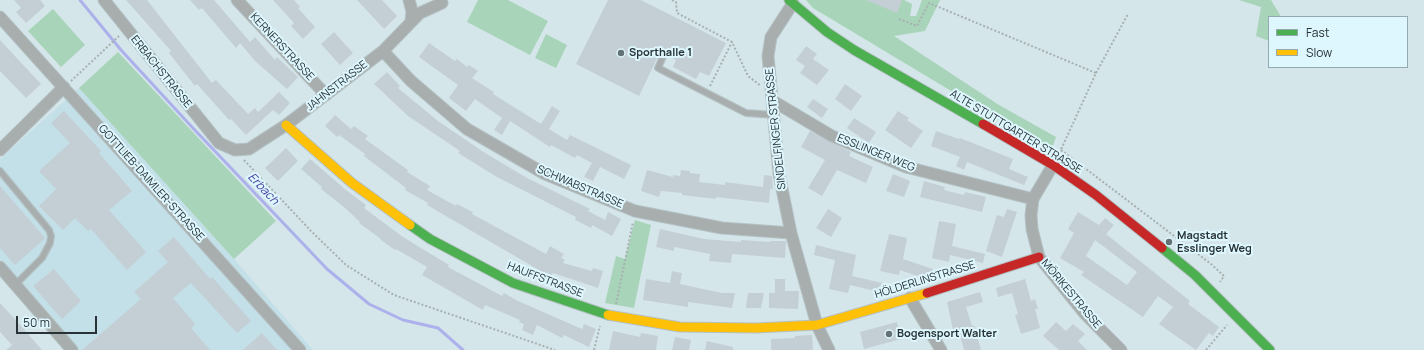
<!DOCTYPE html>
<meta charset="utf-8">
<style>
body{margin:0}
#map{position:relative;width:1424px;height:350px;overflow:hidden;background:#d5e6ea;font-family:Manrope,sans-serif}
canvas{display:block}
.legend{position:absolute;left:1268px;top:16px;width:140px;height:52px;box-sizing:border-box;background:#def7fe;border:1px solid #95a9ae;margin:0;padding:5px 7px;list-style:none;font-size:12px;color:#273336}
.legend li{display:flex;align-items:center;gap:8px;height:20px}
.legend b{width:20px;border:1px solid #95a9ae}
.scale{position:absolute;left:16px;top:316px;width:81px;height:18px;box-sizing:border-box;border:2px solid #273336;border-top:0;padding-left:5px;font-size:12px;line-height:14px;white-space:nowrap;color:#273336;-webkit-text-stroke:3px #def7fe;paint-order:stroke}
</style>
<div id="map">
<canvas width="1424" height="350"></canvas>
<ul class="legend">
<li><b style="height:5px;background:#4caf50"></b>Fast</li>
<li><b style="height:5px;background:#ffc107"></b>Slow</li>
</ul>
<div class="scale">50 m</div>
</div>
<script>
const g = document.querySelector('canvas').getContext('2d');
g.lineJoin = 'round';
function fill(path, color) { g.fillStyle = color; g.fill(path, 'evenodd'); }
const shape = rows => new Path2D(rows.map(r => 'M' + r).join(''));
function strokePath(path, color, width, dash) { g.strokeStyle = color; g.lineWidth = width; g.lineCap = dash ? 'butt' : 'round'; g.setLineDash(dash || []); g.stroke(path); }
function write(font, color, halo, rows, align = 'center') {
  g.font = font + ' Manrope,sans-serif'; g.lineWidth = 4; g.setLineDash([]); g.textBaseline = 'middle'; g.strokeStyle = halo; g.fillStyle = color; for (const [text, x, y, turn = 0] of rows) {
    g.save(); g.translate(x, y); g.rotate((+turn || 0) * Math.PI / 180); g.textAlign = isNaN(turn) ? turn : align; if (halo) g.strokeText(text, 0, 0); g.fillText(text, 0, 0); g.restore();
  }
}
fill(shape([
 [79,88,234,259,313,350,77,350,0,259,0,159]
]), '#c3dfe7');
fill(shape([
 [478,0,508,0,548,21,530,55,467,22],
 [806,0,904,0,912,4,910,16,916,16,922,0,940,0,925,31,894,36,999,105,1056,137,1051,151,813,8],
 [1239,0,1271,0,1280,15,1280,17,1269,17,1269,41,1256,36,1261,7],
 [53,9,85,45,61,67,28,31],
 [546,34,567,45,556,68,535,58],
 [118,52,276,221,234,259,79,88],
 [635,220,651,225,634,308,605,303,616,256,625,259]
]), '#a8d4b9');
strokePath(shape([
 [80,0,121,50,191,126,327,269,369,304,403,320,438,328,463,350]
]), '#acb1eb', 3);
fill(shape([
 [14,0,40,0,45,6,26,23,16,12,21,8],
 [126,0,147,0,212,83,216,80,248,114,255,108,258,112,279,92,290,103,279,115,273,110,246,135,231,119,229,120,197,84,195,86,169,53,171,51],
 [190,0,214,0,250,42,255,37,275,60,277,57,298,77,287,89,255,61,240,43,236,48,202,8,199,10],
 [273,0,294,0,300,7,298,8,315,27,303,39,291,26,294,23],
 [357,0,382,0,397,16,384,29],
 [608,0,641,0,726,43,709,76,700,72,696,79,673,67,676,60,668,56,669,50,664,48,661,50,639,96,576,64],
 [866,0,902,0,897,13],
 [334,32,353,53,340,65,321,44],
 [0,40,41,84,26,98,0,71],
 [429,43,455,61,457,59,467,67,469,65,478,71,472,78,494,92,493,94,541,124,552,106,560,111,549,129,567,140,570,135,631,165,624,179,600,167,593,181,584,177,592,163,577,155,575,158,551,145,550,147,510,121,502,135,494,130,502,118,475,99,466,111,449,98,458,85,419,57],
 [806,46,817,54,813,59,829,70,817,85,800,73,805,66,796,60],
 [387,72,400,86,398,88,438,121,482,151,527,178,590,209,588,211,605,220,608,212,621,219,612,236,592,225,591,228,575,220,576,217,497,177,458,153,460,151,408,116,374,84],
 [845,84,862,96,851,111,835,99],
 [813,99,828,109,822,118,807,107],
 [64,111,101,151,99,153,132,191,109,210,146,252,127,270,91,229,88,231,75,218,63,230,39,206,56,189,39,171,70,143,51,123],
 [898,111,909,118,907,120,923,131,911,148,885,130],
 [335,115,351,129,354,126,368,136,365,139,408,170,407,172,430,186,427,190,456,206,457,204,473,212,472,214,546,254,550,246,564,254,561,258,565,260,563,263,592,271,593,268,603,271,598,288,553,273,551,277,427,205,428,203,405,190,406,188,364,156,365,154,339,135,337,137,325,126],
 [854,118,876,132,869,143,847,128],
 [810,131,851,152,849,156,873,167,866,183,837,170,822,196,808,188,825,160,801,147],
 [936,131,959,139,960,138,1013,159,1009,169,1028,177,1024,185,967,162,964,170,956,166,960,157,931,146],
 [286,148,298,161,278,181,265,168],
 [310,159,346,190,366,205,364,208,403,237,449,265,448,267,502,296,504,293,518,301,582,329,584,324,596,329,589,347,564,335,562,338,537,325,533,335,522,330,524,324,519,322,520,320,485,305,483,310,422,275,427,267,396,249,395,250,381,240,381,239,359,223,360,222,344,207,321,189,322,187,301,169],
 [647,170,673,177,673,175,680,176,681,170,690,171,690,173,700,174,699,182,725,185,725,182,763,187,764,175,772,176,773,189,770,189,769,203,716,197,716,199,682,195,682,193,661,191,659,197,641,191],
 [893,174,910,181,904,197,886,191],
 [924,181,945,187,944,190,964,195,965,192,986,197,982,212,920,197],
 [0,186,45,238,15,265,0,248],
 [828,209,842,218,831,237,816,228],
 [1007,209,1017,212,1002,257,986,251,997,215,1004,217],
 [1078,212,1099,225,1105,218,1114,225,1106,234,1190,301,1188,304,1219,327,1213,336,1209,333,1196,350,1159,324,1173,307,1158,296,1143,317,1081,275,1084,272,1060,258,1074,233,1068,229],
 [1095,240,1137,272,1127,285,1086,256],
 [939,221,956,224,952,246,985,254,983,263,950,255,949,262,932,258],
 [660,229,704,239,741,242,741,240,770,242,770,241,786,241,785,258,732,254,731,263,709,261,710,254,674,247,674,251,656,247],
 [889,234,907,238,903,259,933,269,929,280,900,270,899,275,880,271],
 [174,237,210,279,212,277,251,321,237,333,191,283,173,298,195,324,191,328,210,350,82,350,141,299,134,292,168,262,158,251],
 [816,245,856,255,852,276,882,283,880,292,850,285,848,293,829,289,835,260,814,255],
 [54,269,81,301,62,319,33,286],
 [672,271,682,273,680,284,722,293,735,293,732,308,688,302,688,307,643,300,646,279,670,283],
 [775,279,785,279,785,291,799,291,798,309,769,308,769,293,775,293],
 [1025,279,1031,301,1035,299,1038,309,1035,309,1040,328,1021,334,1015,315,1018,314,1012,293,998,297,996,288],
 [980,292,983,302,966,307,972,326,974,325,981,350,964,350,958,328,953,330,947,302],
 [748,293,764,293,761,308,746,308],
 [0,303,22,327,42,350,6,350,12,345,0,332],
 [897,322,901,339,864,349,860,332],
 [1056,322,1066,331,1073,324,1085,334,1078,341,1087,350,1059,350,1043,336],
 [613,331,640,337,641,333,658,336,656,350,609,350],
 [262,333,277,350,243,350],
 [812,335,813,350,771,350,771,339,795,338,795,336],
 [675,337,691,340,689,350,672,350],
 [707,341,733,347,733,350,705,350]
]), '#c4cfd5');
const lane = shape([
 [665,52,658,68,746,113,774,115],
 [0,171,49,230,51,236,50,243,42,258,15,285]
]);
const street = shape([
 [104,0,219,143,235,150,249,149,286,125,383,51,420,13,442,3],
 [237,0,326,95],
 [409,0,412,11,411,21],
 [793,3,771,37,768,56,779,174,791,233,817,325,829,350],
 [0,17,300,350],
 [383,51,411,81,467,129,545,174,635,211,722,228,791,233],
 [773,101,832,136,906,167,1033,199],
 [0,150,64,87],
 [1053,165,1033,199,1031,215,1032,229,1039,257,1085,314,1121,350],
 [0,267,72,350],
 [910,298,941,350]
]);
const fast = shape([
 [789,0,827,32,854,50,983,124],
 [410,225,430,239,513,283,608,315],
 [1162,248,1195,275,1270,350]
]);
const slow = shape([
 [286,125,352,183,410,225],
 [608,315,680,327,756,328,817,325,927,293]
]);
const jam = shape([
 [983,124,1053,165,1096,195,1162,248],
 [927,293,1039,257]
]);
strokePath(lane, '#b4c1c4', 8);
strokePath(street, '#b4c1c4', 13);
strokePath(fast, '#b4c1c4', 11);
strokePath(slow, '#b4c1c4', 11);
strokePath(jam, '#b4c1c4', 11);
strokePath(shape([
 [672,0,676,2,677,13,732,42,748,76,761,86],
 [899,19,917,26,929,3,1096,73,1059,154],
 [1096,73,1128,14],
 [71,81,119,36],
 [710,86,732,42],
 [1061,150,1211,264,1224,276,1220,282],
 [244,160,311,231,346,265,394,295,555,350],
 [616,304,633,222],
 [594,350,600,326],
 [1206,350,1227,325]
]), '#a7b0b0', 2, [2, 2]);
strokePath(lane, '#a8aeae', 5.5);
strokePath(street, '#a8aeae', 11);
strokePath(fast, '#4caf50', 9);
strokePath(slow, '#ffc107', 9);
strokePath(jam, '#c62828', 9);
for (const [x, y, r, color] of [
 [621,53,4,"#647275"],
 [1169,242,4,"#647275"],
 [889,334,4,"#647275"]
]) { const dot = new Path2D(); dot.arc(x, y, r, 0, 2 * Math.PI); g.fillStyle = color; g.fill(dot); strokePath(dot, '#def7fe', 1.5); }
write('11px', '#273336', '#def7fe', [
 ["KERNERSTRASSE",282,47,47],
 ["ERBACHSTRASSE",161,72,51],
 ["JAHNSTRASSE",337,86,-38],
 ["SINDELFINGER STRASSE",776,129,-96],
 ["ALTE STUTTGARTER STRASSE",1016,132,31],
 ["ESSLINGER WEG",876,153,22],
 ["GOTTLIEB-DAIMLER-STRASSE",151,183,48],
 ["SCHWABSTRASSE",580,187,23],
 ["HAUFFSTRASSE",545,280,21],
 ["HÖLDERLINSTRASSE",925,280,-17],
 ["MÖRIKESTRASSE",1071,294,50]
]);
write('bold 11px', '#273336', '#def7fe', [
 ["Sporthalle 1",629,53],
 ["Magstadt",1177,236],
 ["Esslinger Weg",1177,249],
 ["Bogensport Walter",897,334]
], 'left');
write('italic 12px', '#483e9d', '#def7fe', [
 ["Erbach",263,189,46]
]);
</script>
